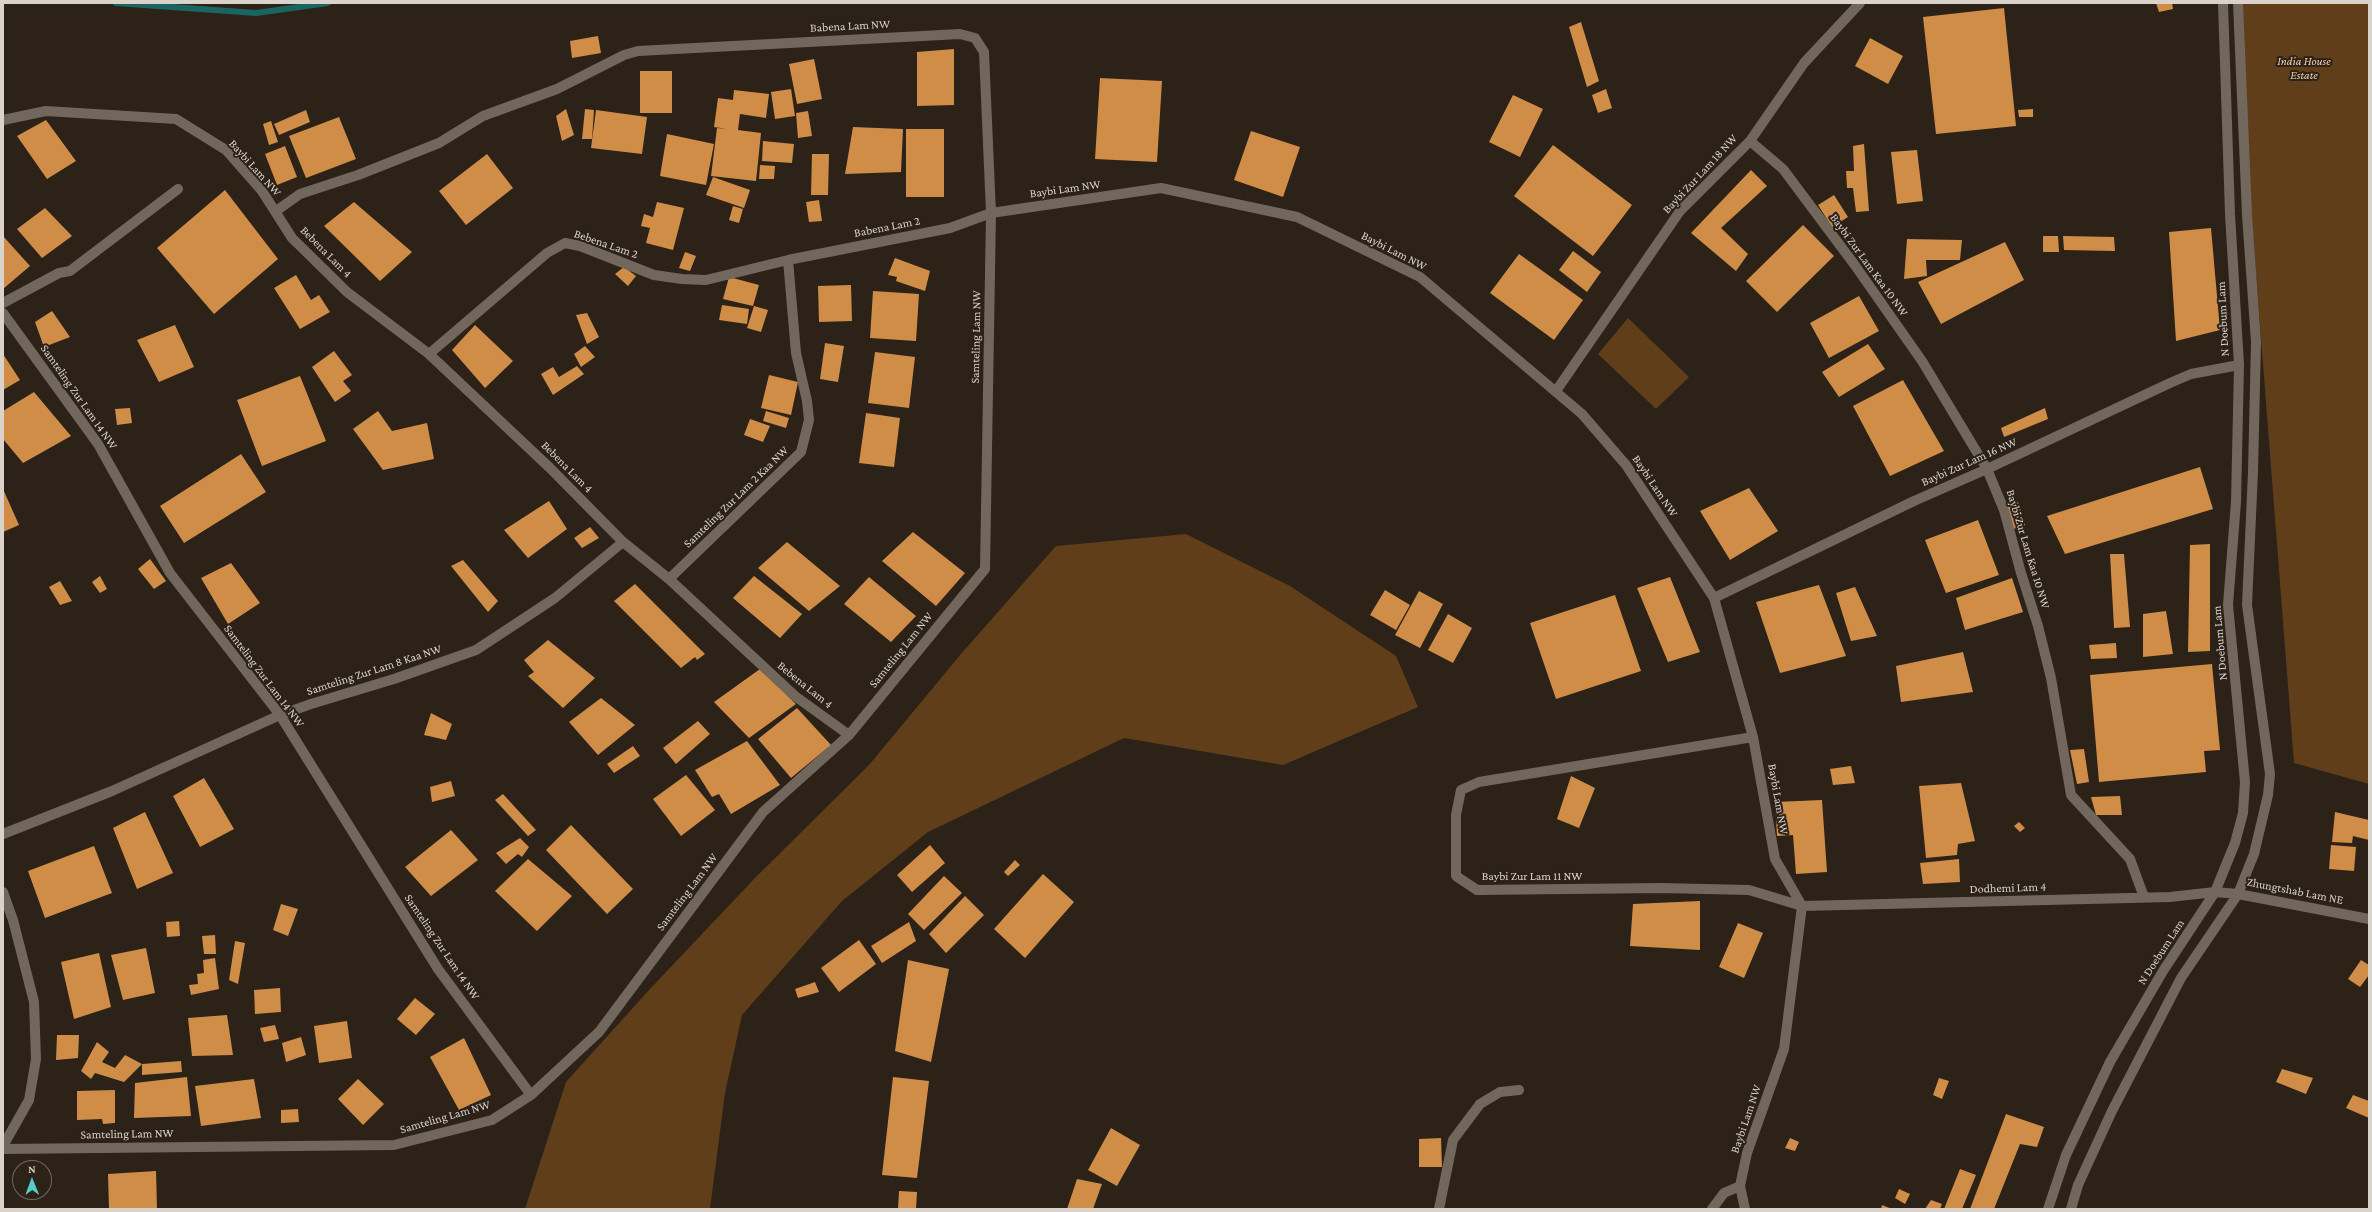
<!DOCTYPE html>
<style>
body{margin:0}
#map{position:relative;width:2372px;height:1212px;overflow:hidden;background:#2c2218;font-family:"Crimson Pro",serif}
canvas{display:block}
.frame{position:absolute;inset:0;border:4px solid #d9d3cc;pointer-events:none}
.north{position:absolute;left:12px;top:1160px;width:40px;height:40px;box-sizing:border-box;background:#2c2218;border:1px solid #716960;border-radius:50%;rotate:359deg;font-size:11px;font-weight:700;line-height:16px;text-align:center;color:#d9d3cc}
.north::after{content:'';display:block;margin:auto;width:14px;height:18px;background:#54cdc8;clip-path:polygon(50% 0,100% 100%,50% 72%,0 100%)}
</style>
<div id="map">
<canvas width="2372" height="1212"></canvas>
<div class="frame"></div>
<div class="north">N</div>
</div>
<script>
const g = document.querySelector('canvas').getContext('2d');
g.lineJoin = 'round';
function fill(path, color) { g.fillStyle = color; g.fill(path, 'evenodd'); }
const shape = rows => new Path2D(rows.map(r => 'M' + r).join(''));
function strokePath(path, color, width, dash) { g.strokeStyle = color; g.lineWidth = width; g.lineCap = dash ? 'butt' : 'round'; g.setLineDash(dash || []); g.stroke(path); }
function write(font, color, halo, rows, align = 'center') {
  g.font = font + ' "Crimson Pro",serif'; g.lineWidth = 4; g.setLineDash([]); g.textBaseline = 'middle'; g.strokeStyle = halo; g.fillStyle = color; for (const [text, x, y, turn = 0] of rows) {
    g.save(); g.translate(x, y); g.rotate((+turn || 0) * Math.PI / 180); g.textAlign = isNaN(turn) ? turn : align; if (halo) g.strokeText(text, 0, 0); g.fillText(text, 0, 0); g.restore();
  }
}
fill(shape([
 [2235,3,2369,3,2369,784,2294,763],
 [1628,318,1689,377,1656,409,1598,354],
 [1186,534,1290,586,1396,656,1418,707,1283,765,1124,738,928,832,842,901,742,1015,725,1093,710,1209,525,1209,566,1082,649,990,755,878,869,765,961,654,1056,546]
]), '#613e1a');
strokePath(shape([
 [116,3,256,13,328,3]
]), '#1a6561', 6);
fill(shape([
 [2156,3,2172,3,2173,9,2159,12],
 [2004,8,2016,126,1936,134,1923,17],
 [1581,22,1599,81,1587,87,1569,27],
 [598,36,601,53,572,58,570,41],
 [1870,38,1903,56,1888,84,1855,66],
 [954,49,954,105,917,106,917,52],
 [814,59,822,99,797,104,789,64],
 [640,71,672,71,672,113,640,113],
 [1100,78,1162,81,1157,162,1095,159],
 [791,89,795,116,775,119,771,92],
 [1606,89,1612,108,1598,113,1592,95],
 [734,90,769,94,766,118,740,114,738,130,761,133,756,181,711,176,717,128,727,129,714,127,718,98,733,100],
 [1513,95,1543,109,1520,157,1489,142],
 [566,109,574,135,562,141,556,116],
 [585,109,594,110,592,139,582,139],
 [2033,109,2033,117,2019,117,2018,110],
 [306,110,310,122,279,135,274,124],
 [596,110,647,117,642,154,591,148],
 [808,111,812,136,798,138,796,113],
 [339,117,356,159,306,178,289,136],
 [46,120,76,161,47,179,17,136],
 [271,121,278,142,269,145,263,124],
 [853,127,903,129,901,172,845,174],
 [906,129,944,129,944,197,906,197],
 [1251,131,1300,147,1283,197,1234,180],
 [667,134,714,144,706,185,660,176],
 [763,141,794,144,792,163,762,161],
 [1864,144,1869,211,1856,212,1853,188,1847,188,1846,171,1854,171,1853,146],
 [1553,145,1632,205,1593,256,1514,196],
 [285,146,297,177,277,185,265,154],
 [1917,150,1923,201,1897,204,1891,152],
 [487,154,513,188,466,225,439,191],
 [812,154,829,154,828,195,811,195],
 [760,165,775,166,774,179,759,179],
 [1751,170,1767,186,1721,228,1748,254,1736,271,1691,233],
 [713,177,750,190,744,208,706,195],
 [225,190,278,259,214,314,157,248],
 [1834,195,1848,217,1832,227,1818,205],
 [819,200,822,221,809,222,806,202],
 [354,202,412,252,380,281,324,226],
 [657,202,684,208,673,250,646,243,650,228,641,226,644,214,653,217],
 [733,206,743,209,739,223,729,220],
 [45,208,72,236,42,258,17,229],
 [1803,225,1834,256,1777,312,1746,281],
 [2211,228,2220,330,2176,341,2169,232],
 [3,236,30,266,3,289],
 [2043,236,2058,236,2059,252,2043,252],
 [2063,236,2114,237,2115,251,2064,250],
 [1907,239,1962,240,1960,260,1926,260,1927,276,1904,279],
 [2005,242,2024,280,1941,324,1918,282],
 [1573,251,1601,272,1587,292,1559,270],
 [685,252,696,256,690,271,679,268],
 [1519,254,1583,300,1554,340,1490,293],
 [895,258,930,271,925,291,896,281,897,277,888,275],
 [624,267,636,276,628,286,615,274],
 [296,275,311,300,319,295,330,312,300,329,274,288],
 [729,277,759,285,753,306,723,299],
 [851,285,852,321,819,322,818,286],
 [873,291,919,294,916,341,870,338],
 [1859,296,1879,331,1829,358,1810,323],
 [722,305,749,309,747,324,719,320],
 [754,306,768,310,761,332,747,328],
 [52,311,70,337,44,347,35,322],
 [587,313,599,337,587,344,576,315],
 [175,325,194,367,159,382,137,340],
 [475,325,513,361,485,388,452,350],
 [825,343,844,346,838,382,820,379],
 [1868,344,1885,369,1839,397,1822,372],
 [585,346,595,357,581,367,574,354],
 [334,351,352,375,343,381,351,391,335,402,312,367],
 [875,352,915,357,909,408,868,403],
 [3,354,20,380,3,390],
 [577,366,584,374,553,395,541,374,553,367,559,377],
 [769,375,798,382,791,415,761,408],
 [300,376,326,441,262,466,237,400],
 [1903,380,1944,451,1890,476,1853,406],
 [34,392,71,436,23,463,3,439,3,411],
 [130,408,132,423,117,425,115,409],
 [2045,408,2048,419,2004,437,2001,428],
 [378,411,392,431,427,423,434,459,383,470,353,429],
 [766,411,789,418,786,428,763,421],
 [866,413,900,418,894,467,859,463],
 [750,419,770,426,763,442,744,435],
 [241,454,266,492,184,543,160,506],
 [2200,467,2213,509,2065,554,2047,516],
 [1749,488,1778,531,1730,560,1700,511],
 [3,489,19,525,3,532],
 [549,501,567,529,528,558,504,530],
 [2018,502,2025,525,2013,529,2006,505],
 [1978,520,1999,575,1946,593,1925,540],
 [590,527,599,538,582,548,574,538],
 [913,532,965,573,936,606,882,561],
 [787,542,840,586,809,611,758,568],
 [2210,544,2210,651,2188,652,2190,545],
 [2110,554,2124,554,2130,627,2114,628],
 [150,559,166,581,154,589,138,569],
 [463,560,498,601,488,612,451,566],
 [231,563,260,603,228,624,201,578],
 [100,576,107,589,100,593,92,582],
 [754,576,802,614,780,638,733,598],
 [869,577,916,616,891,642,844,604],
 [1670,577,1700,652,1668,662,1637,588],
 [2012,578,2023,612,1965,630,1956,598],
 [60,581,72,601,60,605,49,587],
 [635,584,705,654,697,660,695,657,681,668,614,601],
 [1819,585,1846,656,1780,673,1756,602],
 [1855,587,1877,636,1851,641,1836,593],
 [1385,590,1410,605,1396,630,1370,615],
 [1419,591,1443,604,1420,648,1395,635],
 [1615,595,1641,671,1556,699,1530,623],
 [2166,611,2173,654,2143,657,2143,614],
 [1448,614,1472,628,1453,663,1428,650],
 [548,640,595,678,563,708,528,676,534,672,524,660],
 [2116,643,2117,658,2091,659,2089,645],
 [1963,652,1973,692,1901,702,1896,666],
 [2212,664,2220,750,2204,751,2206,772,2099,782,2090,675],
 [760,669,796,704,749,738,714,702],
 [601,698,635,725,598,755,569,722],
 [797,708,831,745,791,778,758,739],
 [431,713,452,724,446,740,424,735],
 [698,721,710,734,676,764,663,748],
 [747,741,780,785,731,814,719,794,712,797,695,770],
 [633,746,640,756,614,773,607,764],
 [2084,749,2089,782,2077,784,2070,750],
 [1851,766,1855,783,1833,785,1830,769],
 [686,775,715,810,681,836,653,799],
 [1571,776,1595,788,1579,828,1557,819],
 [204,778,234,829,200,847,173,796],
 [451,781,455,796,432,802,430,787],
 [1961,783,1975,841,1958,844,1957,855,1926,858,1919,786],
 [503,794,536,830,528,836,495,800],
 [2120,796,2122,815,2096,815,2091,797],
 [1822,800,1827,872,1796,874,1793,835,1777,836,1775,802],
 [145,812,173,873,137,889,113,828],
 [2335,812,2369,820,2369,840,2353,836,2352,843,2332,842],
 [2019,822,2025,828,2020,832,2014,826],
 [571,825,633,889,607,914,546,850],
 [451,830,478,860,431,896,405,867],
 [520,838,529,847,522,857,518,854,506,864,496,853],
 [930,845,945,863,912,892,897,875],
 [2331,845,2356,847,2354,871,2329,869],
 [94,846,112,893,45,918,28,871],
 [528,859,572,896,537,931,495,891],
 [1959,859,1960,882,1923,884,1920,863],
 [1015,860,1020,865,1008,876,1004,872],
 [1043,874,1074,902,1025,958,994,929],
 [944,876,962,893,924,930,908,914],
 [965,896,984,915,946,953,929,934],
 [1700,901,1700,950,1630,946,1633,904],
 [281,904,298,909,288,936,273,930],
 [179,921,180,936,167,937,166,922],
 [909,922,916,941,882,963,871,946],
 [1738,923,1763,933,1744,978,1719,967],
 [215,935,216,954,204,954,202,936],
 [859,940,876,964,839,992,821,968],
 [235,941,245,943,238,984,229,980],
 [146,948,155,993,123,1000,111,955],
 [99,953,111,1007,74,1019,61,962],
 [215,958,219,989,191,995,189,985,198,984,197,974,204,973,203,960],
 [908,960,949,969,931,1062,895,1051],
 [2361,960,2369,965,2369,975,2360,987,2348,979],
 [815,982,819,992,798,998,795,989],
 [280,988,281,1012,255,1014,254,990],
 [415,998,435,1014,416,1035,397,1019],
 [227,1015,233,1055,192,1056,188,1018],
 [347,1021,352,1058,319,1063,314,1026],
 [275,1025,279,1039,264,1042,260,1028],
 [57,1035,79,1035,78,1058,56,1060],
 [301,1037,306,1055,286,1062,282,1043],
 [464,1038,491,1095,459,1110,430,1057],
 [97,1042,109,1052,102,1062,115,1068,125,1055,142,1064,124,1082,95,1073,91,1079,81,1071],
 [181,1061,182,1072,142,1075,142,1064],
 [2282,1069,2313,1078,2306,1094,2276,1082],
 [187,1077,191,1116,134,1118,135,1083],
 [893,1077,929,1081,917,1178,882,1175],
 [1939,1078,1949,1081,1942,1099,1933,1095],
 [254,1079,261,1118,201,1126,195,1086],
 [358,1079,384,1104,363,1125,338,1099],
 [115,1090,115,1123,103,1124,102,1119,77,1120,77,1091],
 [2353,1095,2369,1101,2369,1118,2346,1108],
 [298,1109,299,1122,281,1123,281,1110],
 [2006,1114,2044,1127,2037,1147,2020,1144,1994,1209,1970,1209],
 [1111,1128,1140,1145,1117,1186,1088,1170],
 [1441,1138,1442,1167,1419,1167,1419,1139],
 [1790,1138,1799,1142,1795,1151,1785,1148],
 [1960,1169,1976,1175,1962,1209,1944,1209],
 [156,1171,157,1209,109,1209,108,1174],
 [1077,1179,1102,1184,1093,1209,1067,1209],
 [1899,1189,1910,1194,1905,1204,1895,1198],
 [899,1191,917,1192,916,1209,898,1209],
 [1931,1200,1942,1204,1940,1209,1925,1209],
 [1882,1205,1892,1209,1881,1209]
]), '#d08d48');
strokePath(shape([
 [3,120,46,111,176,119,226,150,262,191,292,238,347,292,429,354,550,468,623,542,669,579,795,696,849,735],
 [1750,141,1783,169,1854,264,1922,361,1987,469,2004,510,2021,573,2038,626,2051,678,2071,795,2130,859,2144,897],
 [3,303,59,273,70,271,178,189],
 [3,313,98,444,170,573,280,715,438,969,531,1095],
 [429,354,547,253,565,243,580,246,654,275,682,279,706,280,788,260,950,228,991,213,1161,188,1297,217,1420,277,1582,414,1626,465,1714,598,1753,737,1775,859,1802,906,1784,1049,1747,1153,1740,1186,1745,1209],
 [1556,391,1680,211,1750,141,1804,63,1860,3],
 [669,579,801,452,809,420,807,401,796,353,788,260],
 [1714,598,1914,501,1987,469,2170,383,2191,374,2239,365],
 [1753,737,1479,782,1461,790,1456,815,1456,876,1477,890,1662,888,1749,890,1802,906,2170,897,2215,892],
 [3,834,112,791,280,715,311,704,394,679,476,650,555,598,623,542],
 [3,892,13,920,34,1002,36,1059,29,1100,3,1146],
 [3,1149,394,1145,492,1120,531,1095,599,1032,763,812,849,735,985,569,991,213,984,52,975,38,960,34,638,51,624,55,557,89,483,116,439,143,358,175,300,194,276,211],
 [1439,1209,1453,1140,1480,1104,1500,1092,1519,1090],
 [1712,1209,1724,1193,1740,1186]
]), '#72675c', 10);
strokePath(shape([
 [2215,892,2238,894,2369,919],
 [2048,1209,2066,1155,2110,1062,2163,971,2215,892,2235,843,2243,813,2245,782,2228,605,2236,502,2239,365,2230,214,2223,3],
 [2071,1209,2078,1185,2112,1111,2181,978,2238,894,2254,854,2268,795,2270,774,2247,605,2253,472,2256,342,2247,215,2238,3]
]), '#72675c', 10);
write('12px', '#d9d3cc', '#2c2218', [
 ["Babena Lam NW",850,26,-3],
 ["Baybi Lam NW",255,168,48],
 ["Baybi Zur Lam 18 NW",1700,174,-47],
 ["Baybi Lam NW",1065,189,-8],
 ["Babena Lam 2",887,227,-11],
 ["Bebena Lam 2",606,244,19],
 ["Baybi Lam NW",1394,251,27],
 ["Bebena Lam 4",326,252,45],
 ["Baybi Zur Lam Kaa 10 NW",1869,265,54],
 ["N Doebum Lam",2223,319,-93],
 ["Samteling Lam NW",976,337,-89],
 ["Samteling Zur Lam 14 NW",79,397,55],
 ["Baybi Zur Lam 16 NW",1969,462,-24],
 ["Bebena Lam 4",567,467,45],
 ["Baybi Lam NW",1655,486,56],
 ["Samteling Zur Lam 2 Kaa NW",736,497,-44],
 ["Baybi Zur Lam Kaa 10 NW",2028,549,73],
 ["N Doebum Lam",2220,643,-95],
 ["Samteling Lam NW",901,650,-51],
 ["Samteling Zur Lam 8 Kaa NW",374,670,-18],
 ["Samteling Zur Lam 14 NW",264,676,53],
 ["Bebena Lam 4",805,685,39],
 ["Baybi Lam NW",1778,799,80],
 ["Baybi Zur Lam 11 NW",1532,876],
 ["Dodhemi Lam 4",2008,888,-2],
 ["Zhungtshab Lam NE",2295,891,11],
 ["Samteling Lam NW",687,892,-53],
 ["Samteling Zur Lam 14 NW",442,947,56],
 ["N Doebum Lam",2161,952,-57],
 ["Samteling Lam NW",445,1117,-16],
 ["Baybi Lam NW",1746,1119,-71],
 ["Samteling Lam NW",127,1134,-1]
]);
write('italic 12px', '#f2cfae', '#2c2218', [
 ["India House",2304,61],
 ["Estate",2304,75]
]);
</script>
